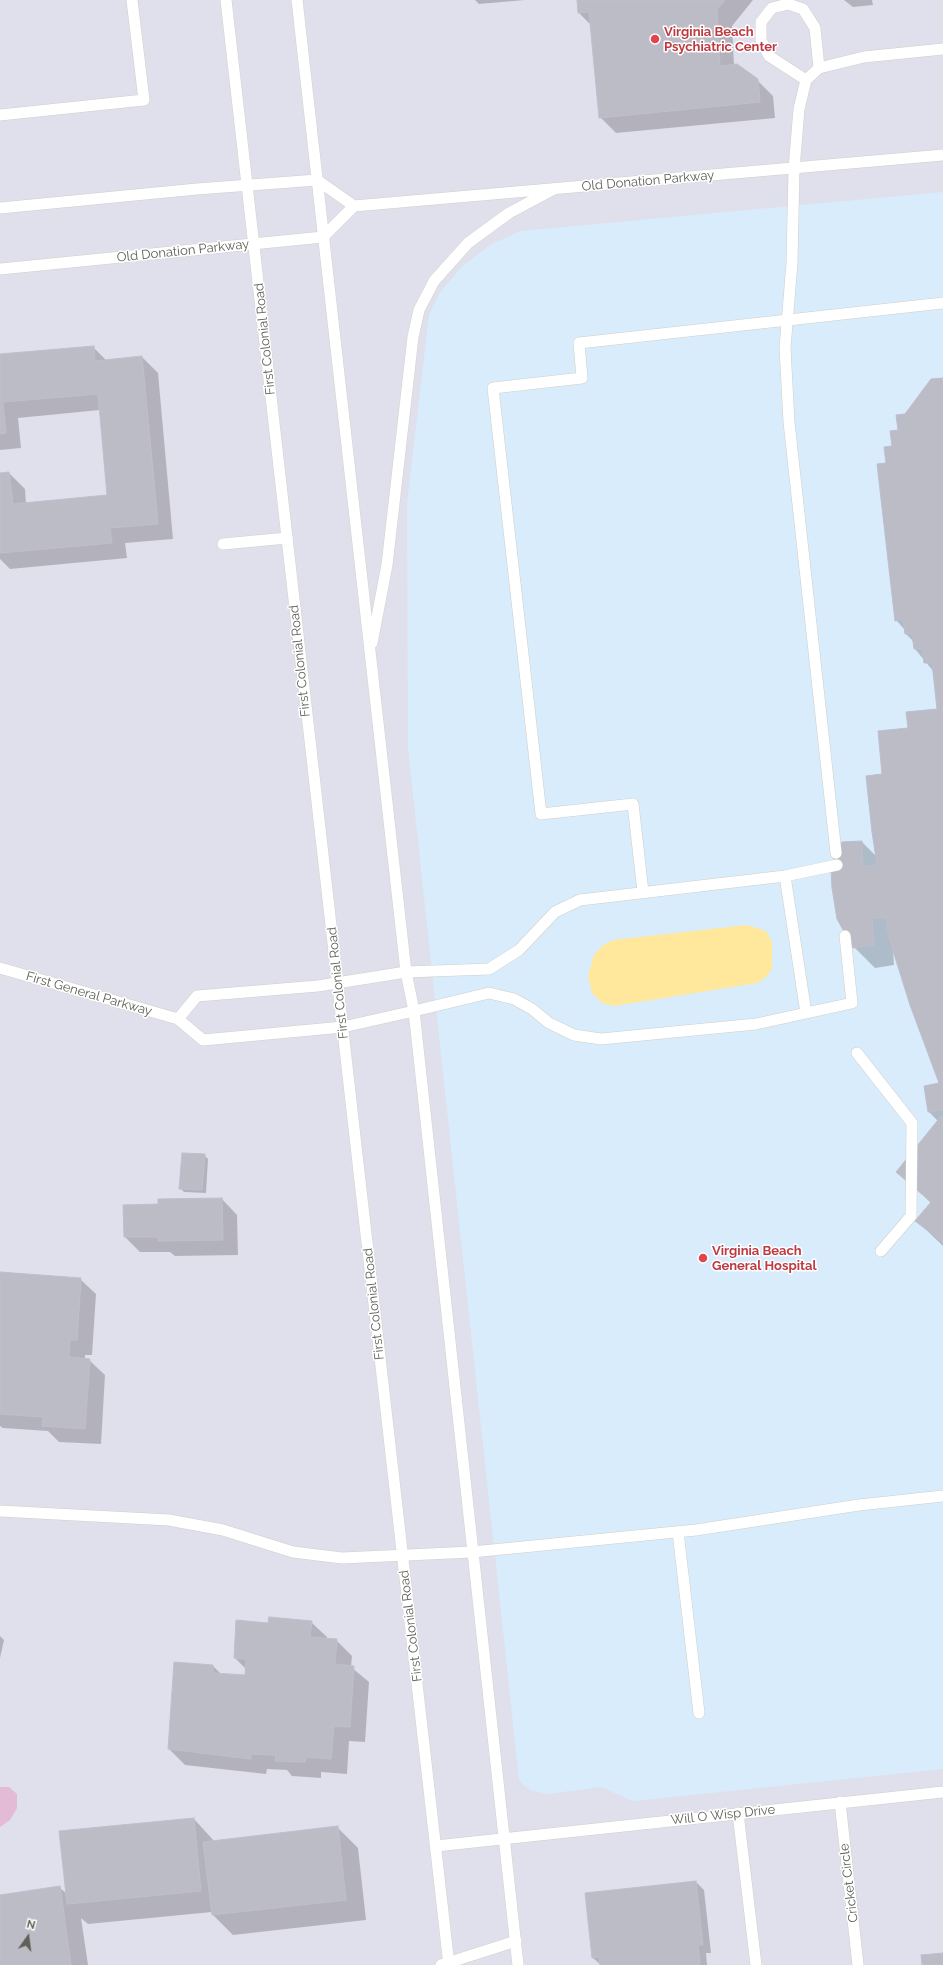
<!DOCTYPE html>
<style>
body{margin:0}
#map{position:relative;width:943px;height:1965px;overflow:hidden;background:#e0dfec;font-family:Raleway,sans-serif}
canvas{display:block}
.north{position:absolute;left:8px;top:1917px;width:40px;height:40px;-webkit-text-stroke:3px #fff;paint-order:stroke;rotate:14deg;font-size:11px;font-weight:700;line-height:16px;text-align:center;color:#606058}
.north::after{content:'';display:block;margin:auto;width:14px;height:18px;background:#606058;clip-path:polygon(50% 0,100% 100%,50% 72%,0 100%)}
</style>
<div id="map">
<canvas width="943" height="1965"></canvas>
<div class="north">N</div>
</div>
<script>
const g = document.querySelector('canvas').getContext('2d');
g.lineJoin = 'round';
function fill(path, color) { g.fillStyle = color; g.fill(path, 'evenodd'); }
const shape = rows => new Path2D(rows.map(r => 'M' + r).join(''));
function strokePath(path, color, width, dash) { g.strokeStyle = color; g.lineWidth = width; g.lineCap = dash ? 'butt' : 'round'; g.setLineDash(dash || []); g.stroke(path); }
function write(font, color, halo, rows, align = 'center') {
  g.font = font + ' Raleway,sans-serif'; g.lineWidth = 3; g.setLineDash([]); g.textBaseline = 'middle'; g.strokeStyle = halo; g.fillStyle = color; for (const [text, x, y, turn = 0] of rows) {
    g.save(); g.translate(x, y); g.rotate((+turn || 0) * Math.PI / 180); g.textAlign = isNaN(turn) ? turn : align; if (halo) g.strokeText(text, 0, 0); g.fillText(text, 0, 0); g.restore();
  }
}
fill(shape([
 [943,192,943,1769,633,1801,601,1787,547,1794,532,1791,522,1784,519,1779,408,748,407,504,429,315,440,293,461,267,492,244,521,231]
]), '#d9ecfb');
fill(shape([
 [0,1787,9,1787,17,1794,17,1808,10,1820,0,1827]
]), '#e4bbd6');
fill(shape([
 [747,925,766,931,772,942,772,969,765,978,757,983,614,1006,602,1003,592,993,588,976,594,955,602,946,613,940]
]), '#ffe89c');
fill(shape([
 [475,0,525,0,479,4],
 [578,0,753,0,732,26,734,66,757,80,773,96,775,118,616,133,600,117,591,25,579,13],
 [844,0,872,0,873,5,853,7],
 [93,347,107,361,142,357,158,373,173,539,125,543,127,558,10,569,0,559,0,474,9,473,25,489,26,504,108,496,100,410,18,418,21,448,0,450,0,355],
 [943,379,943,1246,917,1221,931,1203,898,1171,938,1121,929,1112,926,1086,941,1084,893,949,894,965,875,968,854,947,862,842,877,857,884,774,909,729,938,710,934,672,915,649,914,642,906,634,905,630,896,620,887,464,905,415],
 [204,1155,208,1159,206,1193,184,1192,180,1188],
 [222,1199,237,1215,238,1255,175,1256,170,1252,140,1252,125,1237,159,1205],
 [0,1273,80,1279,96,1294,92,1355,85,1355,85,1359,89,1360,105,1375,101,1444,59,1442,48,1431,3,1428,0,1426],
 [311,1622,327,1637,327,1639,336,1640,352,1656,351,1667,369,1682,365,1742,349,1741,347,1774,321,1772,321,1778,292,1776,287,1770,267,1769,266,1774,185,1765,169,1749,213,1666,221,1674,246,1676,246,1669,235,1658,269,1624],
 [0,1636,4,1640,0,1658],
 [194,1819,215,1842,337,1827,358,1848,366,1920,233,1935,213,1915,212,1912,88,1924,81,1918,88,1965,0,1965,0,1896,59,1887,67,1894],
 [696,1882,704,1890,711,1953,706,1953,707,1965,601,1965,593,1958]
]), '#0003');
const building = shape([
 [577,0,725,0,717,10,720,66,737,64,758,79,760,102,599,118,589,12,578,13,577,0],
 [94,346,95,361,142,356,158,524,110,528,112,543,0,553,0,473,9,472,13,504,107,495,98,394,3,402,6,433,0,434,0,354,94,346],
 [943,378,943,1110,928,1112,924,1086,939,1083,910,1005,889,938,886,918,872,918,874,945,853,948,837,919,832,888,831,868,836,853,842,842,862,841,863,866,877,865,872,832,866,776,882,774,878,731,908,728,906,712,937,709,932,663,924,663,922,648,914,649,912,634,905,634,903,619,895,621,877,464,886,463,884,447,892,446,890,431,898,430,896,415,905,414,931,379,943,378],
 [942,1115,943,1128,943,1242,915,1221,931,1202,896,1172,942,1115],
 [182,1153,205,1154,202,1190,179,1189,182,1153],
 [222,1198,223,1240,158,1241,158,1237,124,1237,123,1205,158,1204,158,1199,222,1198],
 [0,1272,81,1278,77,1340,70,1340,69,1357,90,1359,85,1429,42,1426,43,1417,0,1414,0,1272],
 [269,1617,312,1621,310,1637,337,1639,335,1664,354,1666,350,1727,334,1726,331,1759,306,1757,305,1762,275,1761,276,1755,251,1754,251,1759,168,1749,174,1662,213,1665,213,1673,245,1675,246,1659,234,1658,236,1620,268,1623,269,1617],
 [194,1818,201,1891,67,1904,59,1831,194,1818],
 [338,1826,346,1900,212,1915,203,1842,338,1826],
 [696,1881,703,1945,698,1945,700,1965,600,1965,599,1957,592,1958,585,1893,696,1881],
 [60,1886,71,1965,0,1965,0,1895,60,1886],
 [943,1953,943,1965,922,1965,921,1955,943,1953]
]);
fill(building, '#bcbcc6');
strokePath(building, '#bebed0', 1);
const service = shape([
 [806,80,769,56,761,40,761,22,772,8,788,4,803,9,815,28,819,68],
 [0,115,144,100,132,0],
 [223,544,287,538],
 [836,853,789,422,785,348,792,263,794,169,799,109,806,80,819,68,864,57,943,49],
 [785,876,806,1013],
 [643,892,633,804,541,814,493,388,582,378,579,343,943,303],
 [406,972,489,969,519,950,555,912,580,900,785,876,837,865],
 [414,1011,489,993,514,999,532,1009,549,1023,574,1035,601,1039,756,1024,852,1003,845,936],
 [857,1053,912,1123,911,1216,881,1251],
 [0,1511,169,1520,223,1530,293,1552,342,1558,472,1552,696,1530,859,1505,943,1496],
 [678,1532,699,1713]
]);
const minor = shape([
 [317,180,354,206],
 [323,237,354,206,943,155],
 [0,968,178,1019,203,1040,343,1027,414,1011],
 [178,1019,197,996,318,986,406,972],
 [840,1802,858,1965],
 [738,1813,756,1965],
 [436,1846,943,1792],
 [441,1965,516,1941]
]);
const tertiary = shape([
 [0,208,197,189,317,180],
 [0,269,323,237]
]);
const secondary = shape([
 [226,0,449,1965],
 [297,0,406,972,414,1011,518,1965],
 [372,643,387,565,413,337,419,310,434,281,468,243,509,213,554,189]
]);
strokePath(service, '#cfcfc8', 12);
strokePath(minor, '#cfcfc8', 12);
strokePath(tertiary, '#cfcfc8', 12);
strokePath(secondary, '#d4d3ca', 12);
strokePath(service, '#fff', 11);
strokePath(minor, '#fff', 11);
strokePath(tertiary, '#fff', 11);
strokePath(secondary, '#fff', 11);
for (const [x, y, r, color] of [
 [655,39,5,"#e0444e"],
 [703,1258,5,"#e0444e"]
]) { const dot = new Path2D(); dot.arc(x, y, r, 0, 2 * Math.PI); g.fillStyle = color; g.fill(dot); strokePath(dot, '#fff', 1.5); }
write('bold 13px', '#be3a42', '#fff', [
 ["Virginia Beach",664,32],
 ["Psychiatric Center",664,47],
 ["Virginia Beach",712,1251],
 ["General Hospital",712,1266]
], 'left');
write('13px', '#606058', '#fff', [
 ["Old Donation Parkway",648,181,-5],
 ["Old Donation Parkway",183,251,-6],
 ["First Colonial Road",265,339,-96],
 ["First Colonial Road",300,661,-96],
 ["First Colonial Road",338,983,-96],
 ["First General Parkway",89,994,16],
 ["First Colonial Road",374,1304,-96],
 ["First Colonial Road",411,1626,-97],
 ["Will O Wisp Drive",723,1815,-6],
 ["Cricket Circle",849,1883,-97]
]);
</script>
